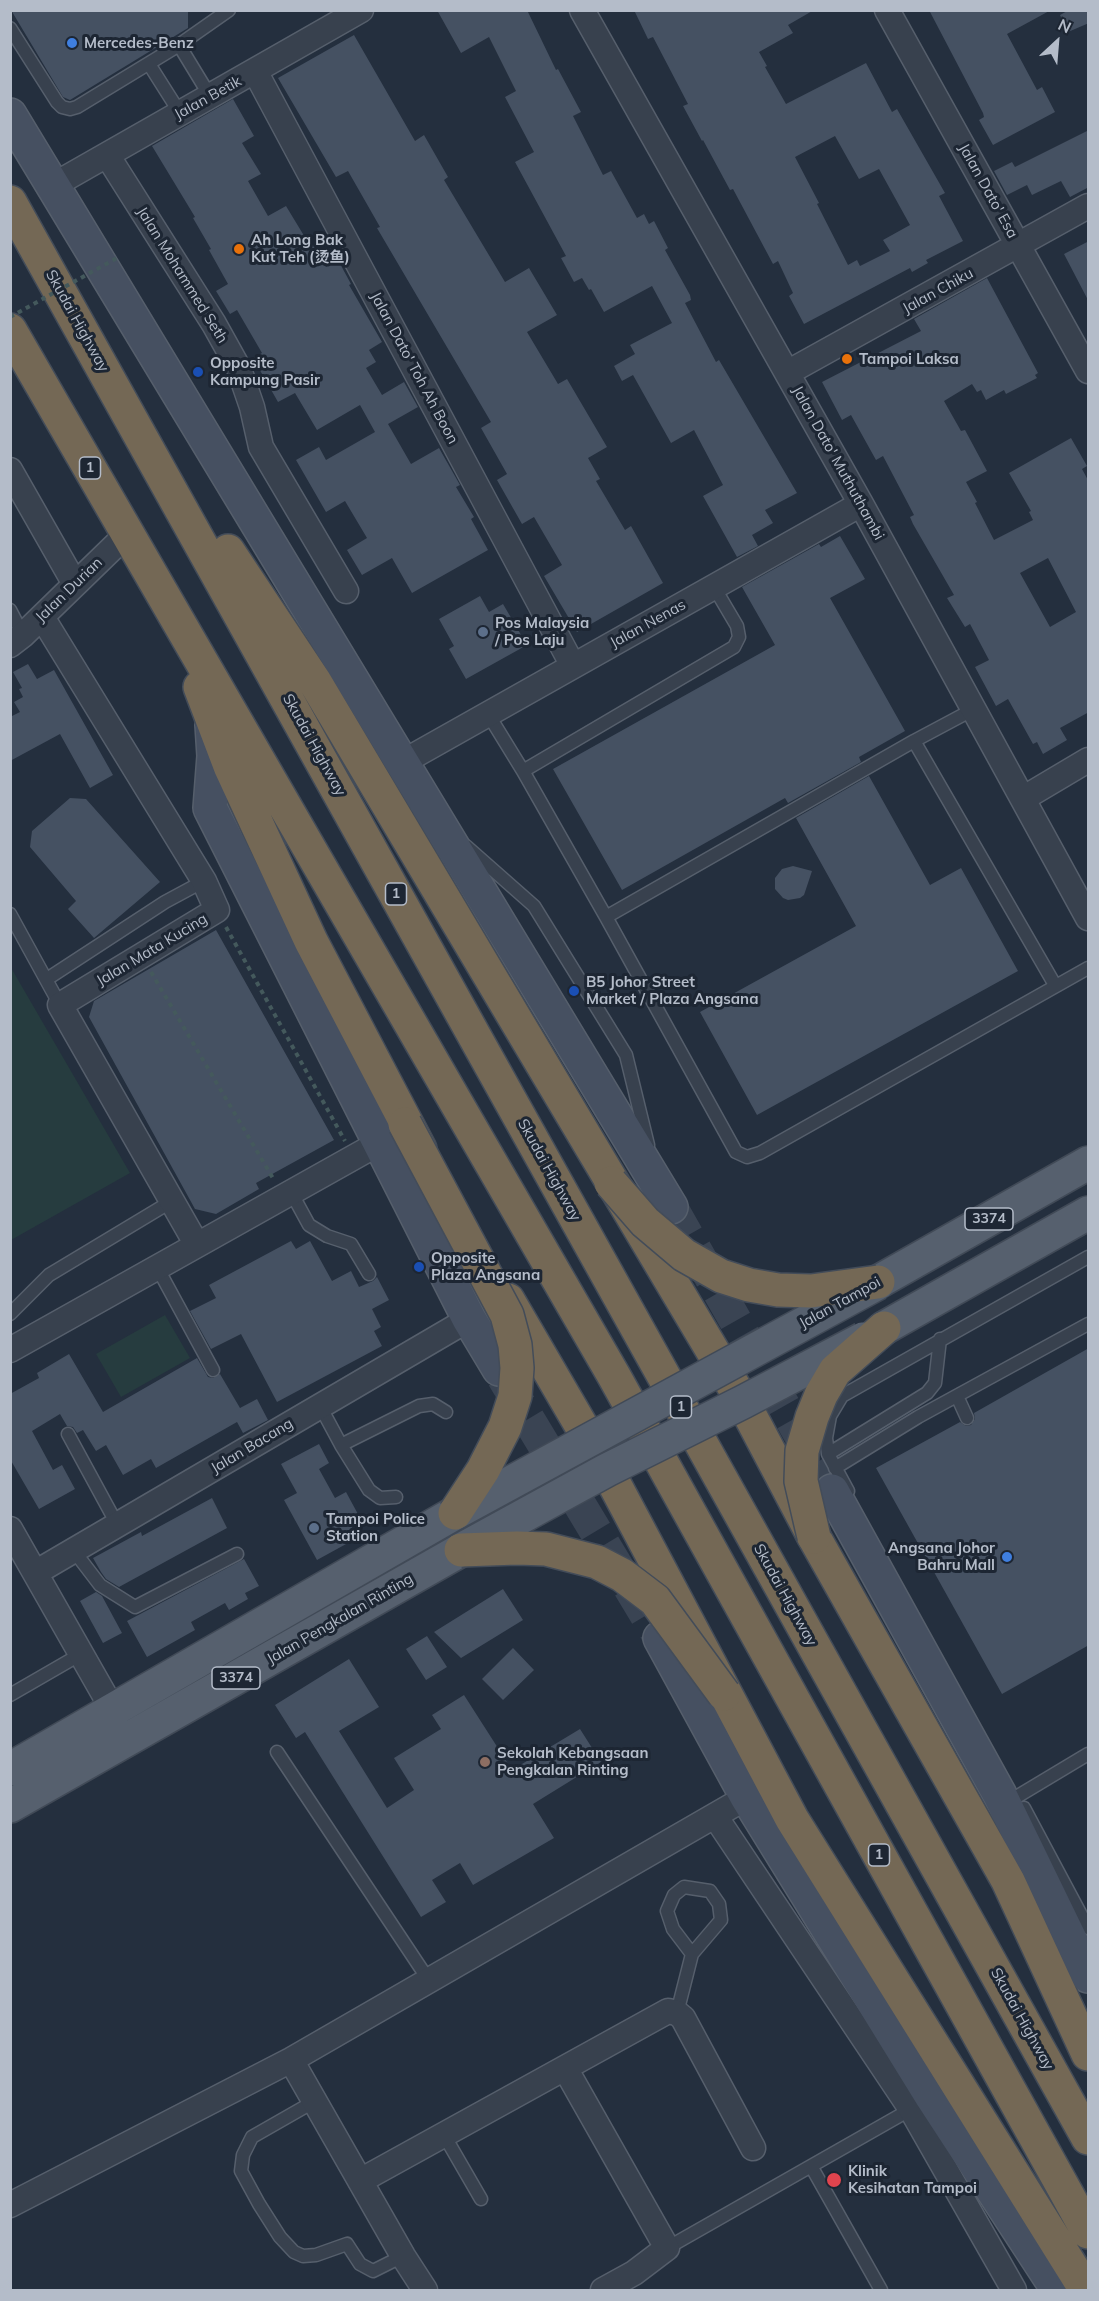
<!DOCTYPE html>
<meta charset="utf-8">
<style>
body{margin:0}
#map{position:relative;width:1099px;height:2301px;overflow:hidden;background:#242f3e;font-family:Mulish,sans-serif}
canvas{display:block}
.frame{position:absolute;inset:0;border:12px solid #b4bcc9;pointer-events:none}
.north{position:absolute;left:1027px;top:12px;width:60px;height:60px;-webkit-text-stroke:4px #1d2633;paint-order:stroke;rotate:26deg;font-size:16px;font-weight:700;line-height:24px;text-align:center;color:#b4bcc9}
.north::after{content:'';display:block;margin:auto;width:21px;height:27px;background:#b4bcc9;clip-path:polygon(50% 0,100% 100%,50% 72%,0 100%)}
</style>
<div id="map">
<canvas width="1099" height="2301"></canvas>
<div class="frame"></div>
<div class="north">N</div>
</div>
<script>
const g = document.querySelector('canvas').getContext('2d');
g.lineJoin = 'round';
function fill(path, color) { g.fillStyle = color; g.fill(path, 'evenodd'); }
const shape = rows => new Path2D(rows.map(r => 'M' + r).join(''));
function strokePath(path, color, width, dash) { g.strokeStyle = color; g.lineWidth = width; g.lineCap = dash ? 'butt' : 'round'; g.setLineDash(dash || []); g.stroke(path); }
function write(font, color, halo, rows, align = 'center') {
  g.font = font + ' Mulish,"Noto Sans SC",sans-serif'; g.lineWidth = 6; g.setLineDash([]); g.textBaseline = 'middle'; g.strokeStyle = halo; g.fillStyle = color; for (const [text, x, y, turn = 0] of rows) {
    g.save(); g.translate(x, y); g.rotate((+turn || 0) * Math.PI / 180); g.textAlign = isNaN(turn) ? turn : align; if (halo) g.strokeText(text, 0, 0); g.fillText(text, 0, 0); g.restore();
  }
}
fill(shape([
 [10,966,130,1173,11,1240,10,1240],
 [165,1315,190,1358,121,1397,96,1354]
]), '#263c3f');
fill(shape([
 [11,10,188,10,188,28,70,100,63,97],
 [437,10,527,10,556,70,558,69,581,112,573,116,603,175,611,171,637,218,644,214,649,224,654,221,668,248,665,250,690,295,691,300,685,303,716,362,719,360,797,493,765,510,773,523,752,535,758,546,737,557,703,496,723,485,694,430,671,443,633,375,622,381,614,366,635,354,630,345,672,323,652,286,604,312,591,289,589,290,582,278,574,282,561,258,566,256,515,162,534,152,505,97,516,91,489,37,461,53],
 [634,10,814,10,788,25,793,33,759,52,767,66,765,67,786,104,866,63,892,112,897,109,945,193,939,196,963,241,926,260,928,263,912,272,910,268,804,324,789,296,793,293,778,261,773,264,733,189,730,190,703,140,702,141,683,106,688,104,653,37,648,39],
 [835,136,859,179,879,169,910,225,883,240,890,251,860,266,857,260,848,265,817,204,819,203,795,157],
 [929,10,1051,10,1007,34,1037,90,1042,87,1055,112,993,145,979,120,984,117,983,113],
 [1069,10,1089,10,1089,23,1068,32,1060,15],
 [354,35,415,141,424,135,448,177,444,180,505,282,529,268,557,315,527,332,558,384,567,379,607,447,588,458,600,479,596,481,625,530,631,526,663,583,577,632,544,576,562,565,534,517,522,524,497,480,507,474,481,428,491,422,377,228,380,227,348,171,336,177,278,78],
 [233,99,254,136,242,143,261,174,248,181,268,216,286,206,306,239,309,238,326,267,338,260,351,284,349,285,382,342,369,350,376,362,366,368,382,395,404,382,418,407,388,424,411,464,439,448,460,485,456,487,474,517,471,519,488,550,412,593,392,558,362,575,347,550,367,538,345,501,326,512,296,460,319,447,326,460,375,432,360,405,317,430,295,393,278,402,253,358,262,353,237,310,230,314,216,291,228,284,209,250,211,249,193,218,195,217,152,146],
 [1089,130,1089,187,1070,197,1061,181,1032,195,1027,185,1007,195,994,171,1012,162,1015,167],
 [1089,241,1089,302,1064,254],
 [987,278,1038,373,1035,375,1037,378,1006,394,1004,390,986,400,981,390,977,392,972,384,944,401,961,431,965,430,987,471,966,482,977,502,975,503,994,540,1033,520,1029,512,1031,511,1009,473,1071,438,1087,466,1082,469,1089,482,1089,712,1060,728,1067,740,1043,754,1037,742,1033,744,1008,699,996,706,975,667,989,660,970,624,965,627,947,598,954,595,913,524,910,517,914,515,883,456,876,460,851,415,842,420,822,382,921,331,914,319],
 [1048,558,1076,612,1050,627,1020,573],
 [840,536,865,579,830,598,905,731,859,757,861,762,788,803,785,798,622,890,553,769,775,645,742,587,819,544,821,547],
 [480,596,489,612,503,604,527,645,466,679,449,649,454,646,439,619],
 [28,664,37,679,54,670,113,775,90,788,60,734,10,761,10,717,20,712,14,702,23,697,19,689,22,688,13,672],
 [869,776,930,885,961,868,1018,971,757,1115,700,1012,856,926,796,818],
 [70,798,86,799,160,882,94,938,68,909,76,901,30,847,32,831],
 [793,866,812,871,804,895,800,898,788,900,783,898,775,889,775,878,782,869],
 [216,930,334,1140,256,1183,259,1189,216,1214,195,1209,89,1017,94,1001],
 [291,1241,296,1249,310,1241,332,1281,351,1271,359,1287,373,1281,377,1277,389,1300,372,1309,381,1327,374,1331,382,1346,277,1402,241,1334,211,1349,190,1311,216,1298,209,1285],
 [1089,1348,1089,1645,1002,1694,876,1468,960,1422,966,1426,971,1425,975,1419,974,1413],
 [69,1354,103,1412,197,1358,208,1377,213,1378,220,1374,240,1408,257,1399,268,1420,243,1433,237,1422,156,1468,151,1459,123,1475,106,1445,96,1451,83,1430,77,1433,73,1427,67,1426,60,1414,32,1431,53,1470,62,1465,75,1489,39,1509,10,1459,10,1394,39,1378,37,1373],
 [319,1444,329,1463,319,1469,335,1498,346,1492,359,1516,349,1521,357,1538,317,1560,284,1500,297,1493,281,1464],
 [212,1498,227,1528,119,1587,106,1579,101,1572,93,1558,141,1532,142,1536],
 [244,1559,259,1586,245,1593,248,1599,229,1610,225,1603,191,1622,195,1630,147,1657,127,1621],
 [503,1589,523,1620,461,1658,434,1632],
 [96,1592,102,1596,122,1633,103,1643,80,1601],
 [427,1636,447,1667,426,1680,406,1649],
 [513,1648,534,1670,503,1700,482,1679],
 [349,1659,379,1707,339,1731,387,1808,414,1790,394,1758,441,1729,432,1715,464,1695,512,1770,580,1729,601,1762,533,1804,554,1838,473,1885,460,1863,432,1880,446,1902,421,1917,305,1732,296,1738,275,1705]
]), '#455162');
strokePath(shape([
 [671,1207,832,1491],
 [503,1377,660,1638]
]), '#3a4453', 33, [33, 16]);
const lane = shape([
 [10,28,57,102,62,107,70,109,77,107,179,45,229,10],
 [179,45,210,96],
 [149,64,180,113],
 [10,610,23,635],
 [974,709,914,741,1055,985],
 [488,714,523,771,606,917,736,1152,747,1157,760,1153,1088,968],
 [523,771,734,647,739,637,737,626,714,587],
 [466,846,534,906,626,1055,648,1145],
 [10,914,60,1005],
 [606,917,914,741],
 [47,979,165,902,204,881],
 [291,1192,309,1225,327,1236,351,1244,369,1274],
 [157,1267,213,1370],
 [10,1314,49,1275,172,1201],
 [957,1396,967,1418],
 [320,1406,341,1445,369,1490,380,1498,396,1497],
 [68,1434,118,1526],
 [341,1445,419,1406,433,1404,446,1412],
 [828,1454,927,1393,935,1383,940,1339],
 [835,1468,918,1417,1088,1324],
 [848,1491,828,1454,826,1438,830,1416,842,1396,1088,1257],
 [74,1551,100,1585,135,1607,237,1554],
 [10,1695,81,1654],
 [277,1752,428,1979],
 [1018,1796,1088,1754],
 [1024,1808,1088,1928],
 [677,2013,692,1954,721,1920,719,1904,710,1891,684,1887,674,1895,667,1911,673,1929,692,1954],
 [315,2101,252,2137,243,2155,241,2171,259,2204,280,2237,294,2252,303,2256,316,2255,347,2244,360,2264,373,2271,403,2256],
 [444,2135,481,2199],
 [811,2166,881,2290],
 [667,2248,913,2108]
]);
const street = shape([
 [582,10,861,504,1088,918],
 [887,10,1088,371],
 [255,71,573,666],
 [107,155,214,324,239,369,252,407,261,447,346,591],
 [54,185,361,10],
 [787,373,1088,206],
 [10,470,75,584],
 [42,617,204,881,217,910,60,1005,197,1245],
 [10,645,23,635,127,534],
 [403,762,861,504],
 [1024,798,1088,760],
 [10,1350,381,1142],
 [10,1529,121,1724],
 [35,1573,469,1319],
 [715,1816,911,2109,1014,2290],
 [291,2060,403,2256,425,2290],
 [565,2068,667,2248,634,2273,603,2290],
 [360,2181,668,2011,677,2013,683,2018,753,2148],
 [10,2205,291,2060,747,1797]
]);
const secondary = shape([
 [10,115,671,1207],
 [212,725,214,756,210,808,469,1319,499,1369],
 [832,1491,1000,1795,1088,1976],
 [660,1638,747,1797,932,2097,1058,2290]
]);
const primary = shape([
 [878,1282,1088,1163],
 [884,1328,1088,1213],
 [10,1769,455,1513],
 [10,1806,461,1550]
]);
const highway = shape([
 [10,202,1088,2138],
 [10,330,614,1376,1088,2232],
 [228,551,315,682,743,1402,814,1537,1008,1881,1088,2054],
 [200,687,230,766,311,941,420,1149],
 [508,1300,607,1470,792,1819,1086,2290]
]);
strokePath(lane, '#565f6c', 15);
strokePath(street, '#565f6c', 27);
strokePath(secondary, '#565f6c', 36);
strokePath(primary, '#414a57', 36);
strokePath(highway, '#434c59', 36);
strokePath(shape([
 [226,927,345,1141],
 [151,972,274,1180]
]), '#44595c', 4, [4.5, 4.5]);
strokePath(lane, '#38414e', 12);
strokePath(street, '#38414e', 24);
strokePath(secondary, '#465061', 33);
strokePath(primary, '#56606e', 33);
strokePath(highway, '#746855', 33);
const primaryBridge = shape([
 [455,1513,878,1283],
 [461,1550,607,1470,743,1402,863,1339]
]);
const highwayBridge = shape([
 [405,1124,507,1315,515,1345,517,1368,515,1396,505,1427,483,1470,455,1513],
 [611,1183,645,1222,684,1255,721,1276,749,1285,778,1290,811,1291,878,1282],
 [814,1537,801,1481,802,1451,812,1417,821,1395,835,1371,884,1328],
 [461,1550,517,1548,546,1549,597,1562,622,1575,655,1600,724,1694]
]);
strokePath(primaryBridge, '#414a57', 36, []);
strokePath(highwayBridge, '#434c59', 36, []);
strokePath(shape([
 [10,317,117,258]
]), '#44595c', 4, [4.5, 4.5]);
strokePath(primaryBridge, '#56606e', 33);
strokePath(highwayBridge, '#746855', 33);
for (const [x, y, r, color] of [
 [72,43,6,"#3f7fe0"],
 [239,249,6,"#e8710a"],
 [847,359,6,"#e8710a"],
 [198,372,6,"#1a4fb4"],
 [483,632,6,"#5c6f8a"],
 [574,991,6,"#1a4fb4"],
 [419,1267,6,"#1a4fb4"],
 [314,1528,6,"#5c6f8a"],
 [1007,1557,6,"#3f7fe0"],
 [485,1762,6,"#8d6e63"],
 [834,2180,8,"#e0444e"]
]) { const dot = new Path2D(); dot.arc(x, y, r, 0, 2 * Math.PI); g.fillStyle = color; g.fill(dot); strokePath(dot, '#1d2633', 2); }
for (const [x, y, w] of [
 [90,468,21],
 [396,894,21],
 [989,1219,48],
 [681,1407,21],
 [236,1678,48],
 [879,1855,21]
]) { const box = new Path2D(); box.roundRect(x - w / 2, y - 11, w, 22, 4.5); g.fillStyle = '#1d2633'; g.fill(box); strokePath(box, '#b4bcc9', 1.5); }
write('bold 14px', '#b4bcc9', null, [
 ["1",90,468],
 ["1",396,894],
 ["3374",989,1219],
 ["1",681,1407],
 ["3374",236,1678],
 ["1",879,1855]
]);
write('bold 15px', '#b4bcc9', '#1d2633', [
 ["Mercedes-Benz",84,43],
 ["Ah Long Bak",251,240],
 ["Kut Teh (烫鱼)",251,257],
 ["Tampoi Laksa",859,359],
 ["Opposite",210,363],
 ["Kampung Pasir",210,380],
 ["Pos Malaysia",495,623],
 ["/ Pos Laju",495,640],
 ["B5 Johor Street",586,982],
 ["Market / Plaza Angsana",586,999],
 ["Opposite",431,1258],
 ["Plaza Angsana",431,1275],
 ["Tampoi Police",326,1519],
 ["Station",326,1536],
 ["Angsana Johor",995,1548,"right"],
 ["Bahru Mall",995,1565,"right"],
 ["Sekolah Kebangsaan",497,1753],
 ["Pengkalan Rinting",497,1770],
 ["Klinik",848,2171],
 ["Kesihatan Tampoi",848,2188]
], 'left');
write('15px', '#b4bcc9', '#1d2633', [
 ["Jalan Betik",208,98,-29],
 ["Jalan Dato' Esa",988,191,61],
 ["Jalan Mohammed Seth",182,275,58],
 ["Jalan Chiku",938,291,-29],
 ["Skudai Highway",77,321,61],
 ["Jalan Dato' Toh Ah Boon",414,368,62],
 ["Jalan Dato' Muthuthambi",838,463,61],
 ["Jalan Durian",69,590,-44],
 ["Jalan Nenas",648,624,-29],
 ["Skudai Highway",314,745,61],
 ["Jalan Mata Kucing",152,950,-31],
 ["Skudai Highway",549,1170,61],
 ["Jalan Tampoi",840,1303,-29],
 ["Jalan Bacang",252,1446,-31],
 ["Skudai Highway",785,1595,61],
 ["Jalan Pengkalan Rinting",340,1619,-30],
 ["Skudai Highway",1022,2019,61]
]);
</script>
